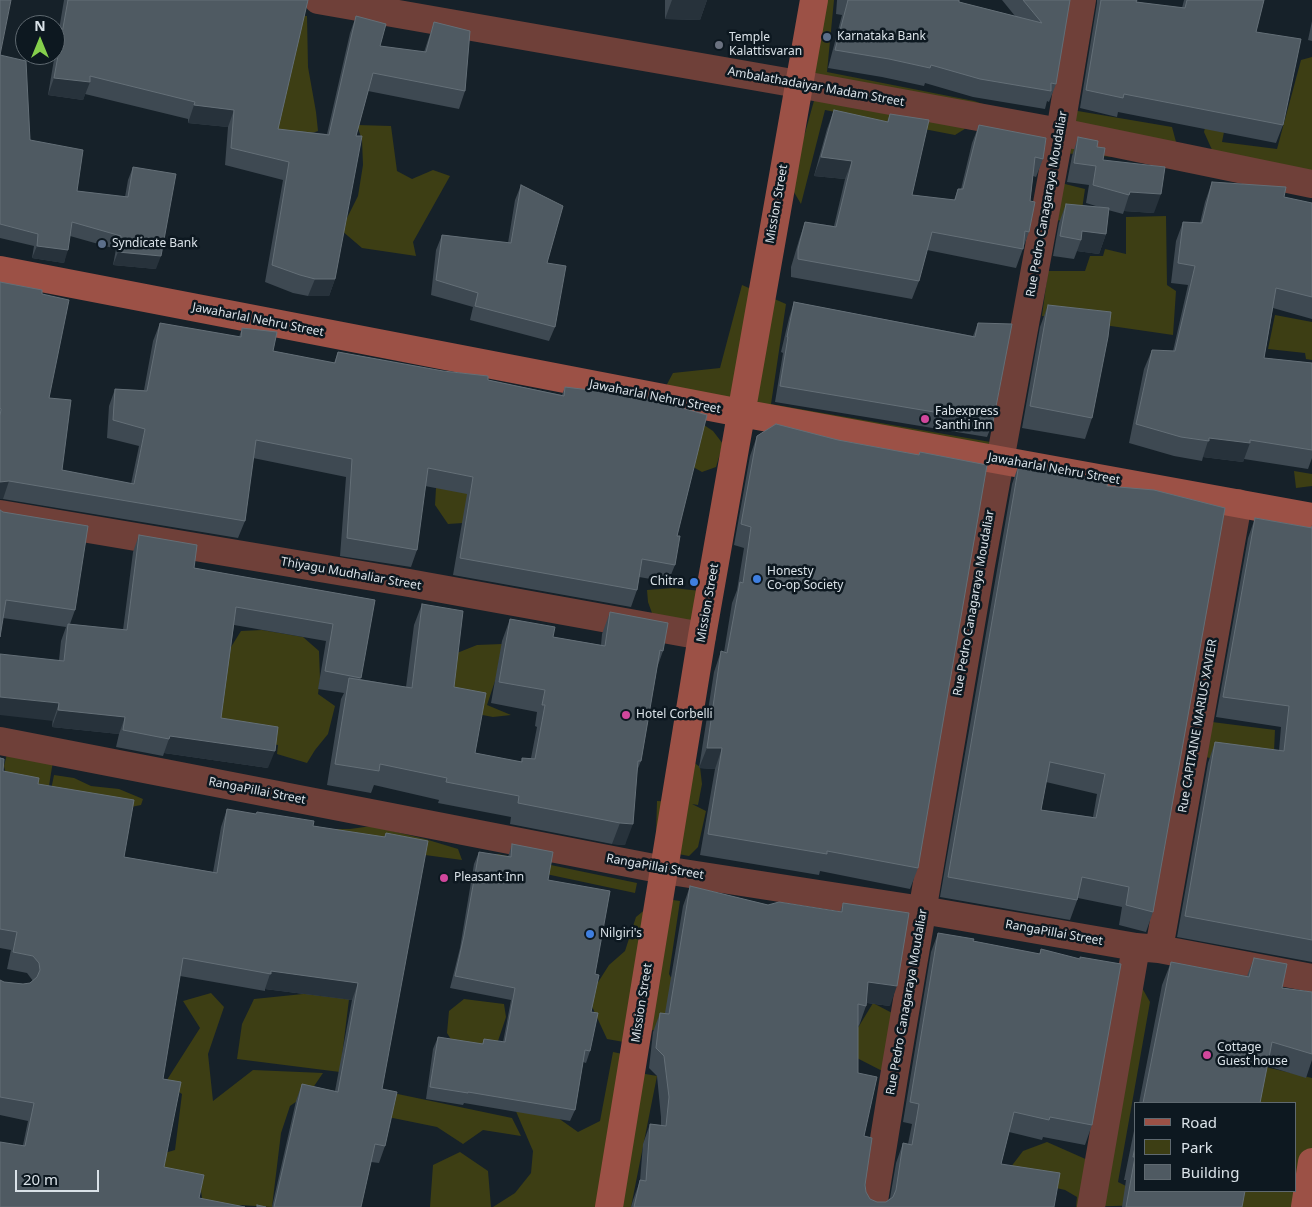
<!DOCTYPE html>
<style>
body{margin:0}
#map{position:relative;width:1312px;height:1207px;overflow:hidden;background:#162129;font-family:"Noto Sans",sans-serif}
canvas{display:block}
.legend{position:absolute;left:1134px;top:1102px;width:162px;height:90px;box-sizing:border-box;background:#0d1820;border:1px solid #5f6970;margin:0;padding:6px 9px;list-style:none;font-size:15px;color:#dae2e8}
.legend li{display:flex;align-items:center;gap:10px;height:25px}
.legend b{width:25px;border:1px solid #5f6970}
.north{position:absolute;left:15px;top:15px;width:50px;height:50px;box-sizing:border-box;background:#0d1820;border:1px solid #5f6970;border-radius:50%;rotate:0deg;font-size:14px;font-weight:700;line-height:20px;text-align:center;color:#dae2e8}
.north::after{content:'';display:block;margin:auto;width:18px;height:22px;background:#85cf4c;clip-path:polygon(50% 0,100% 100%,50% 72%,0 100%)}
.scale{position:absolute;left:15px;top:1170px;width:84px;height:22px;box-sizing:border-box;border:2px solid #dae2e8;border-top:0;padding-left:6px;font-size:15px;line-height:18px;white-space:nowrap;color:#dae2e8;-webkit-text-stroke:4px #0d1820;paint-order:stroke}
</style>
<div id="map">
<canvas width="1312" height="1207"></canvas>
<ul class="legend">
<li><b style="height:6px;background:#9c5146"></b>Road</li>
<li><b style="height:14px;background:#3d3e14"></b>Park</li>
<li><b style="height:14px;background:#4f5a62"></b>Building</li>
</ul>
<div class="north">N</div>
<div class="scale">20 m</div>
</div>
<script>
const g = document.querySelector('canvas').getContext('2d');
g.lineJoin = 'round';
function fill(path, color) { g.fillStyle = color; g.fill(path, 'evenodd'); }
const shape = rows => new Path2D(rows.map(r => 'M' + r).join(''));
function strokePath(path, color, width, dash) { g.strokeStyle = color; g.lineWidth = width; g.lineCap = dash ? 'butt' : 'round'; g.setLineDash(dash || []); g.stroke(path); }
function write(font, color, halo, rows, align = 'center') {
  g.font = font + ' "Noto Sans",sans-serif'; g.lineWidth = 5; g.setLineDash([]); g.textBaseline = 'middle'; g.strokeStyle = halo; g.fillStyle = color; for (const [text, x, y, turn = 0] of rows) {
    g.save(); g.translate(x, y); g.rotate((+turn || 0) * Math.PI / 180); g.textAlign = isNaN(turn) ? turn : align; if (halo) g.strokeText(text, 0, 0); g.fillText(text, 0, 0); g.restore();
  }
}
fill(shape([
 [818,0,834,0,827,72,974,101,1043,124,803,79],
 [273,14,307,16,308,67,316,112,318,131,292,140,260,145],
 [1224,42,1241,46,1222,142,1277,149,1301,60,1312,57,1312,180,1217,161,1204,132],
 [817,90,976,122,955,135,825,110,801,204,785,177,805,133],
 [1066,109,1172,127,1179,153,1062,130],
 [357,125,391,126,397,171,412,179,433,170,450,176,413,242,416,256,362,248,341,230,358,196,363,165,362,140],
 [1061,135,1114,157,1062,153,1057,182,1085,189,1080,223,1047,219],
 [1166,216,1167,285,1176,291,1173,335,1042,316,1048,271,1085,271,1090,256,1103,256,1105,249,1126,254,1126,217],
 [742,285,786,304,771,404,996,443,994,455,665,388,673,373,720,368],
 [1275,315,1312,322,1312,360,1306,359,1305,353,1268,349],
 [686,413,713,431,723,444,716,467,702,472,672,455],
 [1294,471,1312,474,1312,486,1296,488],
 [456,478,468,494,478,522,448,524,435,505,436,488],
 [673,588,701,591,694,626,656,624,648,602,647,590],
 [262,630,303,637,319,651,320,679,318,694,335,706,328,734,315,750,307,763,277,754,278,745,250,741,214,741,211,679,241,631],
 [502,644,496,678,487,705,511,715,493,717,456,710,450,673,457,653,477,645],
 [1212,722,1275,730,1273,772,1201,756],
 [7,754,53,761,49,786,39,791,7,779,4,766],
 [689,759,700,767,702,784,698,805,692,804,706,811,698,847,689,856,667,852,656,834,657,801,683,802],
 [54,775,74,778,91,786,119,789,143,799,141,805,126,808,51,790],
 [372,826,425,839,458,849,462,860,329,842,319,829,350,829],
 [498,854,637,883,635,893,485,861],
 [659,898,680,901,669,974,683,1000,670,1026,645,1032,635,1044,607,1039,588,998,609,965,625,951,636,917],
 [357,935,340,1072,237,1059,242,1024,254,999,303,994],
 [1141,986,1150,1002,1118,1182,1150,1198,1150,1205,1076,1207,1077,1197,1065,1190,1004,1176,1023,1151,1047,1142,1090,1161],
 [211,993,224,1007,208,1054,213,1101,253,1070,323,1073,310,1092,290,1106,281,1133,272,1207,240,1205,239,1207,203,1207,200,1182,173,1184,154,1156,175,1150,182,1094,165,1083,200,1028,183,1001],
 [464,999,504,1004,506,1017,498,1041,484,1047,457,1049,447,1033,449,1011],
 [873,1003,894,1014,894,1077,855,1057,853,1036],
 [613,1052,637,1057,634,1072,657,1076,631,1207,493,1207,515,1193,531,1173,533,1151,515,1109,534,1101,578,1132,600,1121],
 [1266,1067,1312,1078,1312,1207,1240,1207,1244,1191,1296,1191,1296,1103,1257,1103],
 [393,1093,512,1118,521,1136,483,1130,463,1144,437,1127,388,1117],
 [460,1152,488,1171,491,1207,430,1207,433,1165]
]), '#3d3e14');
strokePath(shape([
 [318,0,798,84,1060,132,1312,184],
 [0,514,409,583,702,636],
 [0,741,664,870,922,910,1136,947,1159,949,1312,978],
 [1159,949,1238,503],
 [873,1207,894,1077,981,565,1060,132,1082,0],
 [1091,1207,1136,947]
]), '#6f4039', 28);
strokePath(shape([
 [0,270,741,413,1312,517],
 [609,1207,702,636,814,0],
 [1305,1207,1312,1162]
]), '#9c5146', 28);
fill(shape([
 [0,0,0,55,30,140,77,191,125,197,128,180,133,167,156,269,113,265,116,249,70,236,64,263,32,258,34,246,0,238],
 [64,0,308,0,278,129,327,134,350,33,356,16,380,46,424,52,434,22,465,91,459,109,368,91,356,136,335,279,329,296,308,296,293,293,265,282,283,180,225,165,228,127,188,123,188,119,85,94,83,100,48,95],
 [665,0,707,0,700,20,665,19],
 [837,0,959,0,959,2,1015,16,1002,0,1070,0,1056,84,1049,102,1047,101,1045,109,973,97,925,83,924,86,882,77,828,68,842,15,836,14],
 [1097,0,1137,0,1136,2,1182,8,1184,0,1264,0,1256,32,1283,125,1276,143,1118,112,1117,117,1080,108,1097,3],
 [1312,21,1312,41,1308,40],
 [834,110,887,122,890,114,912,195,954,200,958,189,961,189,972,143,979,125,1043,159,1036,177,1033,176,1030,201,1029,232,1016,268,927,250,919,281,912,299,791,277,791,267,799,240,805,222,834,226,845,179,814,176,827,129],
 [1078,137,1097,147,1103,160,1154,213,1124,211,1123,214,1108,210,1106,234,1099,254,1077,251,1074,259,1053,256,1059,223,1066,204,1099,207,1086,203,1089,185,1067,182,1072,156],
 [1212,182,1312,203,1312,319,1273,308,1264,358,1312,363,1312,458,1308,469,1244,459,1243,462,1203,457,1202,461,1174,456,1129,443,1144,369,1152,350,1173,351,1188,285,1171,283,1176,241,1183,222,1200,223,1205,202],
 [521,185,547,263,555,327,549,341,470,320,473,307,431,295,436,250,442,235,508,243,515,200],
 [0,282,42,294,49,398,62,470,131,484,139,446,107,438,109,406,115,389,144,390,153,341,160,323,239,337,242,328,273,351,334,363,338,352,488,380,562,395,565,387,677,536,675,565,668,582,639,577,637,590,631,607,453,575,467,494,425,486,417,550,411,567,340,556,346,477,253,458,245,521,238,538,3,499,0,499],
 [794,302,973,336,978,323,993,422,987,437,775,402,783,353,781,352,789,318],
 [1048,305,1092,418,1085,439,1022,428,1040,327],
 [757,436,918,868,910,889,820,871,819,875,700,855,715,769,699,768,714,672,721,651,724,652,732,603,737,590,744,548,734,545,750,456],
 [1019,464,1107,486,1153,912,1146,932,1119,925,1122,907,1078,898,1070,920,940,897,1012,484],
 [1046,782,1097,794,1093,817,1041,810],
 [0,510,75,610,70,624,123,630,133,552,139,535,194,568,375,600,360,679,406,687,414,625,422,604,454,687,475,753,521,762,522,758,531,758,537,727,535,726,537,712,491,703,502,641,510,619,553,637,601,645,602,634,610,612,663,651,657,668,641,761,637,771,625,845,612,844,510,824,511,817,438,803,439,800,374,785,371,793,327,785,341,699,344,693,318,689,326,641,234,625,221,718,268,768,164,753,163,756,116,747,119,734,52,727,61,641,66,627,3,618],
 [1255,518,1311,528,1312,525,1312,962,1177,937,1208,763,1215,742,1279,751,1281,727,1216,717,1248,538],
 [0,758,3,771,38,784,124,857,213,872,221,827,227,809,313,826,384,837,386,833,382,1089,385,1146,379,1163,371,1162,361,1207,272,1207,296,1101,302,1084,335,1091,352,1000,265,989,265,991,180,976,0,1207,23,1145,28,1121,0,1115,0,980,4,982,23,984,30,983,33,981,27,973,7,969,11,950,0,948],
 [512,844,548,880,595,974,591,1012,590,1051,586,1063,583,1062,575,1110,570,1121,464,1103,463,1105,426,1099,433,1049,438,1037,482,1044,484,1039,503,1042,511,1000,450,988,460,948,474,864,479,852,508,857],
 [690,886,768,905,840,912,843,903,890,1006,867,1003,866,1006,859,1026,858,1025,858,1073,864,1136,866,1192,870,1199,877,1202,886,1202,890,1198,896,1163,903,1143,908,1144,912,1124,903,1122,931,952,938,933,973,941,1039,954,1041,949,1092,1125,1085,1145,1043,1137,1042,1140,1009,1132,1001,1164,1054,1207,631,1207,633,1200,640,1181,643,1144,650,1124,661,1125,661,1117,657,1076,649,1068,653,1032,660,1013,665,1013,683,906],
 [1254,958,1282,988,1312,992,1312,1060,1306,1078,1267,1066,1260,1103,1139,1103,1162,985,1171,962,1247,976],
 [1136,1121,1136,1191,1242,1207,1122,1207,1126,1180,1124,1180]
]), '#3e4952');
fill(shape([
 [672,0,707,0,700,20,665,19],
 [54,78,90,82,83,100,48,95],
 [194,105,234,110,228,127,188,123],
 [821,157,852,161,845,179,814,176],
 [1130,192,1161,194,1154,213,1124,211],
 [1082,231,1106,234,1099,254,1077,251,1081,240],
 [37,246,68,250,64,263,32,258],
 [118,252,161,256,156,269,113,265],
 [315,279,335,279,329,296,308,296],
 [1209,438,1250,443,1243,462,1203,457],
 [9,481,3,499,0,499,0,482],
 [0,697,59,703,53,721,0,715],
 [58,710,125,717,119,734,52,727],
 [170,736,275,751,268,768,164,753],
 [707,748,722,748,715,769,699,768],
 [620,823,633,824,625,845,612,844],
 [271,971,358,983,352,1000,265,989],
 [868,982,897,986,890,1006,861,1002]
]), '#27323b');
const building = shape([
 [0,0,11,0,0,55,26,61,30,140,83,150,77,191,128,197,133,167,176,174,161,256,118,252,121,236,72,222,68,250,37,246,38,234,0,224,0,0],
 [68,0,308,0,278,129,329,135,356,16,386,24,380,46,426,52,434,22,470,31,465,91,373,73,356,136,362,136,335,279,315,279,300,275,272,265,289,162,231,148,234,110,194,105,195,102,90,76,90,82,54,78,68,0],
 [848,0,959,0,959,2,1042,23,1023,0,1070,0,1056,84,1051,83,1051,91,980,79,931,65,930,68,889,59,835,50,848,0],
 [1101,0,1137,0,1136,2,1185,8,1187,0,1264,0,1256,32,1301,39,1283,125,1124,94,1123,98,1086,90,1101,0],
 [834,110,888,122,890,114,929,120,912,195,955,200,958,189,963,189,979,125,1046,138,1043,159,1035,157,1030,201,1035,202,1029,232,1025,231,1023,249,932,232,919,281,798,259,798,249,805,222,836,227,852,161,821,157,834,110],
 [1078,137,1098,141,1097,147,1105,148,1103,160,1165,167,1161,194,1130,192,1129,195,1093,185,1096,166,1074,163,1078,137],
 [1212,182,1286,187,1284,197,1312,203,1312,297,1276,288,1264,358,1312,363,1312,450,1250,440,1250,443,1209,438,1209,441,1181,437,1136,424,1152,350,1175,351,1195,266,1178,263,1183,222,1202,223,1212,182],
 [521,185,563,206,547,263,566,266,555,327,475,306,478,293,436,280,442,235,511,243,521,185],
 [1066,204,1109,208,1106,234,1082,231,1081,240,1060,236,1066,204],
 [0,282,42,290,42,294,69,300,49,398,71,400,62,470,134,484,145,429,113,420,115,389,147,391,160,323,241,337,242,328,277,332,273,351,335,363,338,352,443,371,488,376,488,380,564,396,565,387,639,396,707,415,677,536,680,536,675,565,642,559,637,590,460,558,473,477,428,468,417,550,347,538,352,459,256,440,245,521,9,481,0,482,0,416,1,409,0,408,0,282],
 [794,302,975,337,978,323,1012,324,993,422,780,386,788,337,787,337,794,302],
 [1048,305,1111,312,1108,337,1092,418,1030,406,1048,305],
 [776,424,838,440,919,455,920,452,987,465,918,868,827,851,827,854,708,834,722,748,707,748,721,651,727,653,740,582,743,583,751,527,741,524,757,436,776,424],
 [1019,464,1108,481,1107,486,1154,490,1225,508,1153,912,1126,905,1129,887,1082,877,1077,900,948,877,1019,464],
 [1050,762,1105,774,1096,818,1041,810,1050,762],
 [0,510,3,512,88,526,75,610,6,600,0,637,0,510],
 [1255,518,1312,528,1312,526,1312,940,1185,916,1215,742,1284,751,1289,706,1223,697,1255,518],
 [139,535,197,545,194,568,375,600,361,678,325,671,333,624,236,607,221,718,278,727,275,751,170,736,169,739,123,730,125,717,58,710,59,703,0,697,0,654,64,661,68,624,127,630,139,535],
 [422,604,463,611,454,687,486,693,475,753,522,762,522,758,535,759,545,705,542,705,545,690,499,682,510,619,555,627,553,637,605,646,610,612,668,623,663,651,660,650,641,761,638,761,633,824,620,823,518,803,519,796,446,782,447,778,380,764,379,771,335,764,349,678,412,688,422,604],
 [0,758,4,759,3,771,39,778,38,784,134,800,124,857,217,873,227,809,256,814,257,812,314,821,313,826,385,837,386,833,428,841,382,1089,397,1092,385,1146,375,1144,361,1207,274,1207,302,1084,338,1092,358,983,271,971,271,974,183,958,163,1079,181,1082,164,1167,204,1175,199,1198,245,1207,0,1207,0,1142,25,1146,34,1103,0,1097,0,980,4,982,23,984,30,983,37,977,40,970,39,963,33,956,13,952,17,932,0,929,0,758],
 [512,844,553,852,548,880,610,891,595,974,599,975,591,1012,598,1013,590,1051,585,1050,575,1110,468,1092,468,1093,430,1087,438,1037,483,1044,484,1039,505,1042,515,988,455,976,464,936,479,852,511,857,512,844],
 [690,886,768,905,779,902,842,912,843,903,909,913,897,986,868,982,866,1006,858,1004,858,1073,877,1077,864,1136,872,1138,865,1185,866,1192,870,1199,877,1202,886,1202,893,1197,896,1190,903,1143,912,1145,919,1104,910,1102,938,933,974,939,973,941,1040,954,1041,949,1080,959,1080,957,1121,964,1092,1125,1050,1117,1049,1120,1014,1112,1001,1164,1060,1173,1054,1207,634,1207,640,1180,646,1181,650,1124,666,1126,669,1097,664,1056,656,1048,660,1013,669,1014,690,886],
 [1254,958,1287,964,1282,988,1312,992,1312,1054,1272,1042,1260,1103,1143,1103,1171,962,1249,977,1254,958],
 [1136,1142,1136,1191,1245,1191,1242,1207,1126,1207,1135,1157,1133,1157,1136,1142],
 [257,1205,266,1207,257,1207,257,1205]
]);
fill(building, '#4f5a62');
strokePath(building, '#646f77', 1);
for (const [x, y, r, color] of [
 [827,37,5,"#5c6f8a"],
 [719,45,5,"#6b7280"],
 [102,244,5,"#5c6f8a"],
 [925,419,5,"#d1479c"],
 [757,579,5,"#3f7fe0"],
 [694,582,5,"#3f7fe0"],
 [626,715,5,"#d1479c"],
 [444,878,5,"#d1479c"],
 [590,934,5,"#3f7fe0"],
 [1207,1055,5,"#d1479c"]
]) { const dot = new Path2D(); dot.arc(x, y, r, 0, 2 * Math.PI); g.fillStyle = color; g.fill(dot); strokePath(dot, '#0d1820', 2); }
write('12px', '#dae2e8', '#0d1820', [
 ["Karnataka Bank",837,37],
 ["Temple",729,38],
 ["Kalattisvaran",729,52],
 ["Syndicate Bank",112,244],
 ["Fabexpress",935,412],
 ["Santhi Inn",935,426],
 ["Honesty",767,572],
 ["Co-op Society",767,586],
 ["Chitra",684,582,"right"],
 ["Hotel Corbelli",636,715],
 ["Pleasant Inn",454,878],
 ["Nilgiri's",600,934],
 ["Cottage",1217,1048],
 ["Guest house",1217,1062]
], 'left');
write('12px', '#dae2e8', '#0d1820', [
 ["Ambalathadaiyar Madam Street",816,87,10],
 ["Mission Street",777,204,-80],
 ["Rue Pedro Canagaraya Moudaliar",1047,204,-80],
 ["Jawaharlal Nehru Street",258,320,11],
 ["Jawaharlal Nehru Street",655,397,11],
 ["Jawaharlal Nehru Street",1054,469,10],
 ["Thiyagu Mudhaliar Street",351,574,10],
 ["Mission Street",708,603,-80],
 ["Rue Pedro Canagaraya Moudaliar",974,603,-80],
 ["Rue CAPITAINE MARIUS XAVIER",1198,726,-80],
 ["RangaPillai Street",257,791,11],
 ["RangaPillai Street",655,867,10],
 ["RangaPillai Street",1054,933,10],
 ["Rue Pedro Canagaraya Moudaliar",907,1002,-80],
 ["Mission Street",642,1003,-81]
]);
</script>
